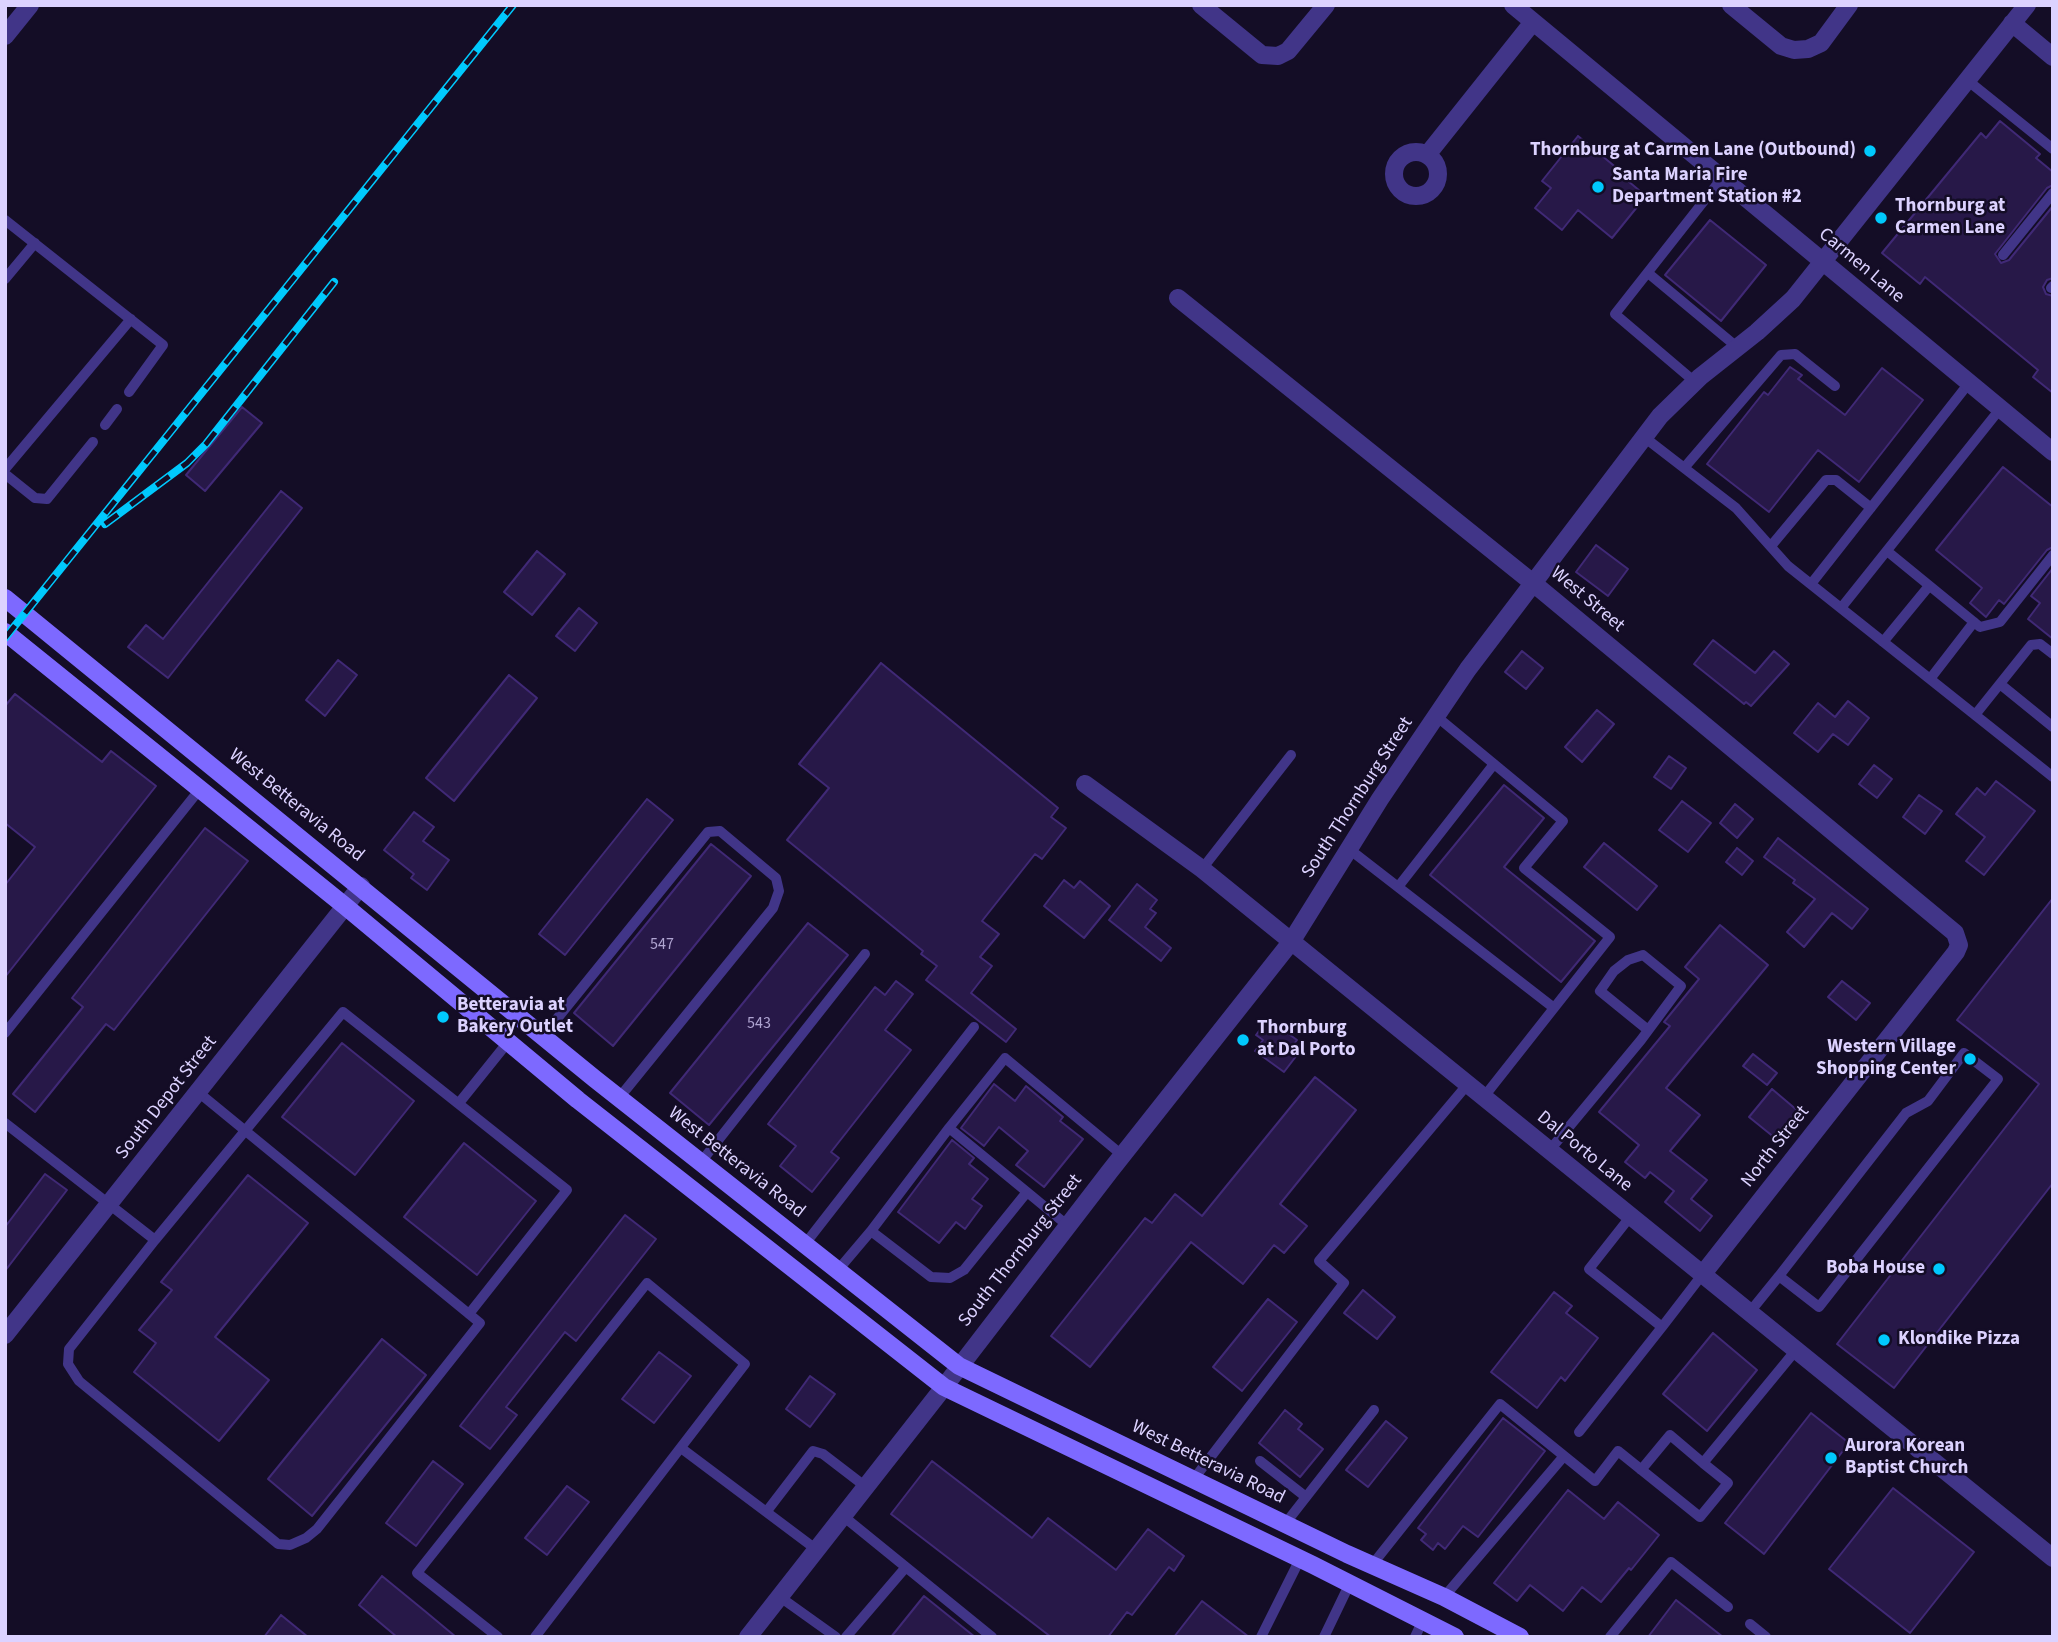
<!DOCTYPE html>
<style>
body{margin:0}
#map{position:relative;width:2058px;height:1642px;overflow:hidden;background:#140d26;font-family:"Source Sans 3",sans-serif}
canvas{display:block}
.frame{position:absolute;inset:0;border:7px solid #dcd2ff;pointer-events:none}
</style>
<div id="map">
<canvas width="2058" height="1642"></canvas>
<div class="frame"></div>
</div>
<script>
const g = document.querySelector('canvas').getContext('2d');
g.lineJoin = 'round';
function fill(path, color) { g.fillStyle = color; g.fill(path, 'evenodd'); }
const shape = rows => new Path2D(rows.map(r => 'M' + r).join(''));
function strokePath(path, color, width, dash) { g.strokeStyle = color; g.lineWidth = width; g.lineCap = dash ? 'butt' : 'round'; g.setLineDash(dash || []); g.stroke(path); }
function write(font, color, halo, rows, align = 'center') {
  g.font = font + ' "Source Sans 3",sans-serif'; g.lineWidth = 5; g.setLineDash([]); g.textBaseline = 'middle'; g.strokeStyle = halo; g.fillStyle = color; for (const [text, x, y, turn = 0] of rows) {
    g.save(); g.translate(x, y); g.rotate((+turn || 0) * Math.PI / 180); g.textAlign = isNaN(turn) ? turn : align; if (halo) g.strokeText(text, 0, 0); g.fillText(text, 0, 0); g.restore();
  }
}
const building = shape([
 [2000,121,2040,154,2036,158,2053,172,2053,185,2047,188,1995,254,2001,263,2009,260,2053,206,2053,278,2047,280,2043,287,2046,294,2053,296,2053,393,2033,377,2038,370,1925,277,1920,284,1882,253,1981,133,1986,138,2000,121],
 [1578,136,1624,174,1622,176,1646,196,1612,238,1578,210,1562,230,1535,208,1551,188,1542,181,1578,136],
 [1710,220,1766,265,1721,321,1665,275,1710,220],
 [1790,367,1802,375,1798,379,1845,415,1882,368,1923,400,1859,482,1818,450,1769,512,1707,464,1764,392,1768,395,1790,367],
 [242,407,262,423,205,491,186,475,242,407],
 [2003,467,2053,507,2053,547,2047,550,2004,604,1999,600,1986,617,1970,603,1982,588,1936,550,2003,467],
 [281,491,302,508,168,678,128,647,146,625,163,639,281,491],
 [1596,545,1628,569,1608,596,1576,572,1596,545],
 [537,551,565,574,532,615,504,592,537,551],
 [2053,568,2053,639,2028,619,2040,603,2031,596,2053,568],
 [579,608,597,623,575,651,556,636,579,608],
 [1713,640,1755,673,1774,651,1789,664,1751,706,1746,702,1744,704,1694,664,1713,640],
 [1522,651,1543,668,1526,689,1505,672,1522,651],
 [338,660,357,675,325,716,306,700,338,660],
 [881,663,1058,808,1051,817,1066,828,1042,859,1035,854,982,921,999,934,980,957,992,966,971,993,1016,1029,1006,1042,926,980,937,966,921,954,923,951,787,840,829,788,799,764,881,663],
 [509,675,537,698,454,801,426,778,509,675],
 [15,694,102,762,111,751,156,786,5,977,5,885,35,847,5,823,5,706,15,694],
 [1848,701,1869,718,1848,745,1833,734,1818,752,1794,733,1818,703,1835,717,1848,701],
 [1597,710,1614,724,1582,762,1565,747,1597,710],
 [1669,756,1686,768,1671,789,1654,777,1669,756],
 [1874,765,1892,779,1877,798,1859,784,1874,765],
 [1996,781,2035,811,1984,875,1966,861,1985,837,1956,814,1977,788,1985,795,1996,781],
 [1504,785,1544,818,1504,867,1595,941,1561,982,1430,875,1504,785],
 [1919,795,1942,811,1925,834,1903,817,1919,795],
 [647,799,673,820,565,955,539,934,647,799],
 [1682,801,1711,823,1688,852,1659,830,1682,801],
 [1735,804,1753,819,1737,838,1720,823,1735,804],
 [414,812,434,827,423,841,449,860,427,890,411,878,414,874,384,850,414,812],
 [205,828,248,861,114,1030,106,1024,35,1112,13,1094,83,1007,72,998,205,828],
 [1778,838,1868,909,1852,929,1832,913,1804,947,1787,932,1815,899,1793,883,1795,880,1764,857,1778,838],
 [1604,843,1657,886,1637,910,1584,867,1604,843],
 [711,844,751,876,613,1046,574,1013,711,844],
 [1737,848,1753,861,1742,875,1726,862,1737,848],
 [1064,880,1074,888,1080,881,1110,906,1084,938,1044,906,1064,880],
 [1137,884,1157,900,1150,909,1156,913,1145,927,1171,948,1161,961,1109,920,1137,884],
 [2053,898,2053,1183,1894,1388,1837,1344,2039,1084,1957,1020,2053,898],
 [808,923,848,955,709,1125,670,1093,808,923],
 [1720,925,1768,965,1666,1088,1700,1115,1670,1151,1707,1180,1691,1199,1712,1216,1700,1231,1665,1202,1674,1191,1650,1172,1645,1178,1625,1162,1639,1145,1599,1112,1670,1026,1664,1022,1699,979,1685,967,1720,925],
 [896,981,913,994,885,1030,911,1050,831,1152,839,1158,812,1192,780,1166,796,1146,768,1124,875,987,885,995,896,981],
 [1842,981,1870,1003,1856,1020,1828,997,1842,981],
 [1268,1019,1297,1040,1290,1049,1297,1055,1284,1072,1255,1051,1263,1040,1256,1035,1268,1019],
 [342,1043,414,1101,355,1175,282,1117,342,1043],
 [1753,1054,1777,1073,1767,1085,1743,1066,1753,1054],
 [1315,1077,1356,1110,1280,1204,1307,1226,1284,1253,1274,1245,1243,1284,1191,1242,1090,1367,1051,1336,1145,1218,1152,1223,1175,1194,1202,1216,1315,1077],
 [994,1084,1015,1101,1026,1086,1063,1117,1060,1121,1083,1139,1044,1187,1016,1165,1028,1151,999,1127,984,1146,961,1128,994,1084],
 [1772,1089,1798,1111,1775,1138,1749,1117,1772,1089],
 [952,1140,974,1158,969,1164,988,1179,972,1199,982,1206,965,1229,956,1222,939,1243,898,1212,952,1140],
 [464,1143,536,1201,477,1275,404,1217,464,1143],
 [45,1174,67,1190,5,1271,5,1227,45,1174],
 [248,1175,308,1223,215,1337,269,1380,219,1441,134,1372,156,1343,139,1330,172,1290,161,1282,248,1175],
 [625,1215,656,1239,576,1341,565,1332,506,1407,517,1415,490,1449,460,1426,625,1215],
 [1363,1290,1395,1317,1377,1339,1344,1313,1363,1290],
 [1554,1292,1572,1306,1566,1313,1598,1338,1565,1381,1561,1377,1537,1408,1491,1372,1554,1292],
 [1268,1299,1297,1322,1242,1391,1213,1367,1268,1299],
 [1713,1333,1757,1370,1707,1431,1663,1394,1713,1333],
 [382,1339,426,1375,312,1516,268,1479,382,1339],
 [659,1352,691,1376,654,1423,622,1399,659,1352],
 [810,1376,835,1394,810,1427,786,1409,810,1376],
 [1285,1410,1302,1424,1298,1429,1323,1449,1300,1477,1259,1443,1285,1410],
 [1811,1413,1849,1443,1764,1554,1725,1523,1811,1413],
 [1503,1418,1545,1451,1478,1537,1463,1526,1445,1549,1438,1543,1433,1550,1421,1540,1426,1534,1418,1528,1503,1418],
 [1386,1421,1407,1438,1368,1487,1346,1470,1386,1421],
 [433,1461,463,1484,416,1546,386,1523,433,1461],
 [932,1461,1032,1538,1048,1518,1116,1570,1148,1529,1184,1556,1174,1571,1169,1567,1132,1615,1127,1612,1108,1637,1051,1637,891,1514,932,1461],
 [567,1486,589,1502,547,1555,525,1538,567,1486],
 [1893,1488,1974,1552,1910,1633,1829,1569,1893,1488],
 [1568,1490,1604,1519,1618,1502,1659,1535,1631,1570,1629,1568,1601,1602,1582,1587,1563,1611,1530,1585,1517,1601,1494,1583,1568,1490],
 [382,1576,426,1612,456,1637,397,1637,359,1605,382,1576],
 [924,1596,975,1637,891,1637,924,1596],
 [1676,1600,1723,1637,1648,1637,1676,1600],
 [1202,1601,1249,1637,1174,1637,1202,1601],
 [281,1615,308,1637,264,1637,281,1615]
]);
fill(building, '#271848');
strokePath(building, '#402976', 2);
strokePath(shape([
 [1967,80,2053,149],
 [5,220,163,345,129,392],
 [2003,255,2053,193],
 [1648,273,1737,347],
 [5,279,35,243],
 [2051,288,2053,286],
 [1695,382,1615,314,1722,178],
 [105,425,117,409],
 [1644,437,1736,508,1788,566,2053,777],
 [1684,468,1781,355,1795,354,1835,386],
 [5,469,131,319],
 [5,474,35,498,47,499,93,442],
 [1771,546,1826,480,1836,480,1871,508],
 [1887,551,1980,627,2000,622,2053,555],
 [1811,584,1969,383],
 [1841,608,2000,409],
 [1883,642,1929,586],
 [1930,679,1974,622],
 [2000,684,2053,727],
 [1975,715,2031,645,2040,644,2053,654],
 [1436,716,1563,821,1524,868,1610,937,1483,1098],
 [1349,849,1554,1008],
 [1202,869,1291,755],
 [1398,887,1494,764],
 [5,1033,200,789],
 [543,1036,708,832,720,831,776,878,779,891,773,908,619,1098],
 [459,1103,508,1042],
 [5,1123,155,1240,69,1349,68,1364,79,1381,278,1544,290,1545,306,1538,317,1529,480,1323,198,1092],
 [949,1128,1005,1058,1122,1155],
 [1549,1151,1641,1040,1681,986,1643,955,1628,960,1614,971,1600,991,1648,1030],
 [701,1162,865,954],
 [1027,1192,1067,1225],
 [155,1240,343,1012,567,1190,469,1314],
 [805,1244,974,1027],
 [838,1270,871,1231,931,1277,950,1278,964,1270,1027,1192,949,1128,871,1231],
 [1749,1313,1779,1276,1819,1307,1998,1079,1964,1053,1928,1101,1906,1113,1779,1276],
 [1662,1327,1702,1275],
 [1579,1432,1662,1327,1589,1269,1630,1217],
 [681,1448,817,1550],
 [1260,1461,1306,1497],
 [1641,1470,1670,1435,1703,1463],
 [1193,1480,1344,1283,1319,1261,1467,1085],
 [767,1511,813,1451,823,1454,866,1487],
 [843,1516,992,1637],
 [1285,1524,1374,1410],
 [1372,1565,1500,1404,1595,1481,1618,1451,1700,1517,1728,1483,1703,1463,1796,1350],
 [780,1597,836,1637],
 [1444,1597,1564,1456],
 [1750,1624,1766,1637],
 [498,1637,417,1573,647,1283,745,1364,535,1637],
 [846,1637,906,1567],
 [1261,1637,1300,1559],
 [1324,1637,1350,1583],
 [1415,1637,1423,1620],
 [1610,1637,1671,1562,1728,1607]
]), '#413588', 10);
strokePath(shape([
 [1201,5,1262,55,1278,56,1288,51,1326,5],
 [1513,5,2053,452],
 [1731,5,1781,46,1794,50,1808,49,1821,43,1849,5],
 [2012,23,2053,57],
 [5,36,30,5],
 '1394 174a22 22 0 1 1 44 0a22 22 0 1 1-44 0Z',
 [1427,155,1533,22],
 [1178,298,1533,583,1955,933,1959,945,1956,952,1702,1275],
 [1085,784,1202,869,2053,1558],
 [5,1335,361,886],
 [748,1637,944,1387,1110,1171,1291,942,1380,799,1468,669,1660,416,1700,377,1757,332,1793,299,2027,5]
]), '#413588', 18);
strokePath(shape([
 [5,598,595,1079,959,1366,1347,1554,1444,1597,1520,1637],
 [5,632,345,906,578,1100,944,1387,1313,1565,1455,1637]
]), '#7d69ff', 18);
const rail = shape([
 [105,524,187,463,206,444,334,282],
 [5,638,513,5]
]);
strokePath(rail, '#00c9fd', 8);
strokePath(rail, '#140d26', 5, [16]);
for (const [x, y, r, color] of [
 [1870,151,7,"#00c9fd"],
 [1598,187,7,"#00c9fd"],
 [1881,218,7,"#00c9fd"],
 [443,1017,7,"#00c9fd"],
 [1243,1040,7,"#00c9fd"],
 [1970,1059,7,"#00c9fd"],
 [1939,1269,7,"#00c9fd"],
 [1884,1340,7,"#00c9fd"],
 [1831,1458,7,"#00c9fd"]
]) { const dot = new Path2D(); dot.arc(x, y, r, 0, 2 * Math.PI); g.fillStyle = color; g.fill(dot); strokePath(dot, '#140d26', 2.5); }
write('16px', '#afa4d1', null, [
 ["547",662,945],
 ["543",759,1024]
]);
write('bold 19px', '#dcd2ff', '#140d26', [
 ["Thornburg at Carmen Lane (Outbound)",1856,151,"right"],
 ["Santa Maria Fire",1612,176],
 ["Department Station #2",1612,198],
 ["Thornburg at",1895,207],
 ["Carmen Lane",1895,229],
 ["Betteravia at",457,1006],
 ["Bakery Outlet",457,1028],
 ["Thornburg",1257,1029],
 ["at Dal Porto",1257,1051],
 ["Western Village",1956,1048,"right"],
 ["Shopping Center",1956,1070,"right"],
 ["Boba House",1925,1269,"right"],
 ["Klondike Pizza",1898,1340],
 ["Aurora Korean",1845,1447],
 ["Baptist Church",1845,1469]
], 'left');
write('19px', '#dcd2ff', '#140d26', [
 ["Carmen Lane",1861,266,40],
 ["West Street",1587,600,40],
 ["South Thornburg Street",1358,798,-57],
 ["West Betteravia Road",296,806,39],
 ["South Depot Street",167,1098,-52],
 ["North Street",1776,1147,-52],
 ["Dal Porto Lane",1584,1152,39],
 ["West Betteravia Road",736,1163,38],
 ["South Thornburg Street",1021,1251,-52],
 ["West Betteravia Road",1208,1463,26]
]);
</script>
